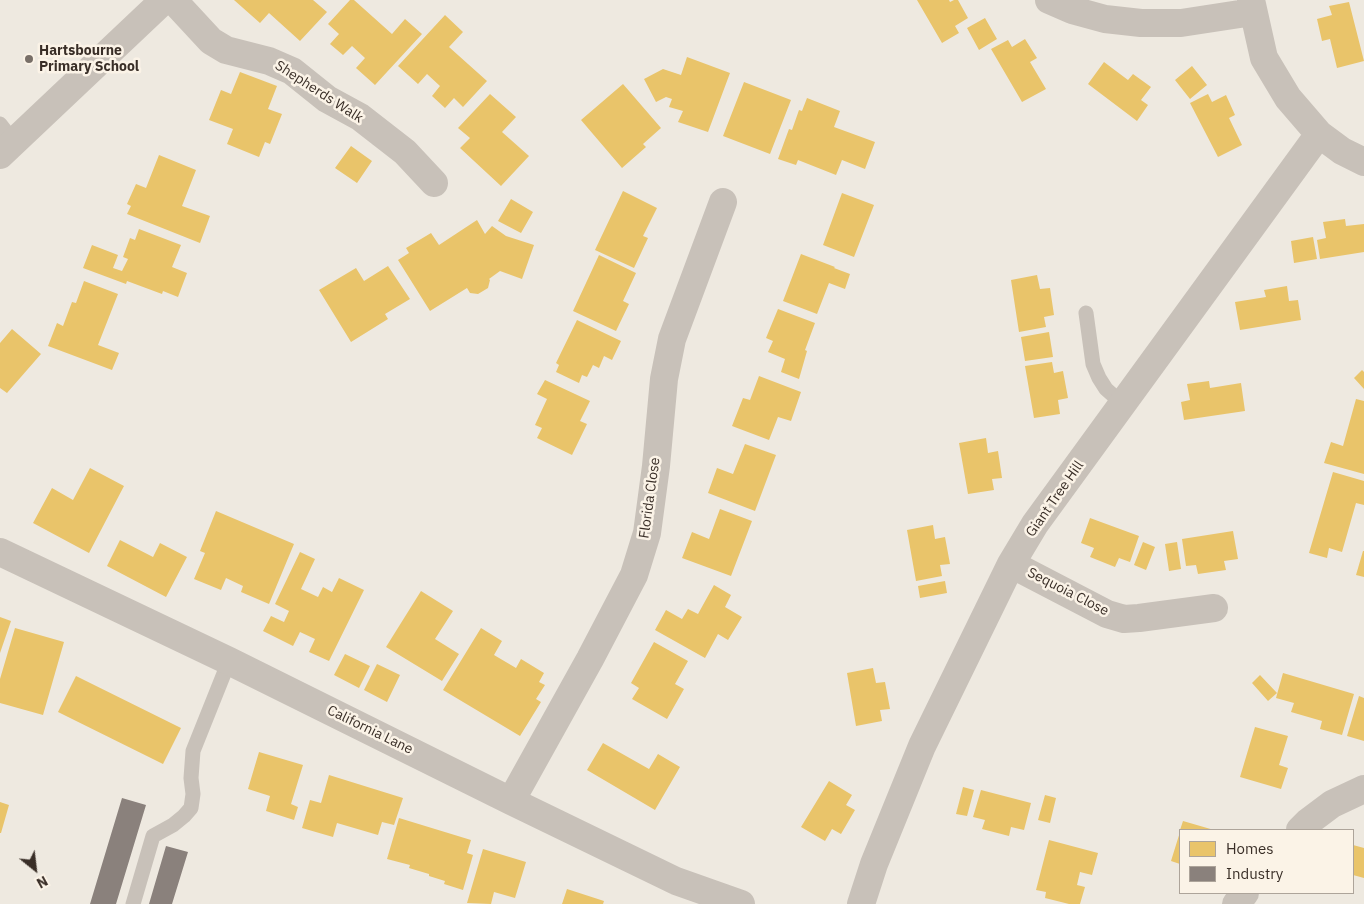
<!DOCTYPE html>
<style>
body{margin:0}
#map{position:relative;width:1364px;height:904px;overflow:hidden;background:#eee9e0;font-family:"IBM Plex Sans",sans-serif}
canvas{display:block}
.legend{position:absolute;left:1179px;top:829px;width:175px;height:65px;box-sizing:border-box;background:#fbf3e7;border:1px solid #ada49a;margin:0;padding:6px 9px;list-style:none;font-size:15px;color:#392e27}
.legend li{display:flex;align-items:center;gap:10px;height:25px}
.legend b{width:25px;border:1px solid #ada49a}
.north{position:absolute;left:10px;top:844px;width:50px;height:50px;-webkit-text-stroke:4px #fbf3e7;paint-order:stroke;rotate:151deg;font-size:14px;font-weight:700;line-height:20px;text-align:center;color:#392e27}
.north::after{content:'';display:block;margin:auto;width:18px;height:22px;background:#392e27;clip-path:polygon(50% 0,100% 100%,50% 72%,0 100%)}
</style>
<div id="map">
<canvas width="1364" height="904"></canvas>
<ul class="legend">
<li><b style="height:14px;background:#e9c46a"></b>Homes</li>
<li><b style="height:14px;background:#8a817c"></b>Industry</li>
</ul>
<div class="north">N</div>
</div>
<script>
const g = document.querySelector('canvas').getContext('2d');
g.lineJoin = 'round';
function fill(path, color) { g.fillStyle = color; g.fill(path, 'evenodd'); }
const shape = rows => new Path2D(rows.map(r => 'M' + r).join(''));
function strokePath(path, color, width, dash) { g.strokeStyle = color; g.lineWidth = width; g.lineCap = dash ? 'butt' : 'round'; g.setLineDash(dash || []); g.stroke(path); }
function write(font, color, halo, rows, align = 'center') {
  g.font = font + ' "IBM Plex Sans",sans-serif'; g.lineWidth = 5; g.setLineDash([]); g.textBaseline = 'middle'; g.strokeStyle = halo; g.fillStyle = color; for (const [text, x, y, turn = 0] of rows) {
    g.save(); g.translate(x, y); g.rotate((+turn || 0) * Math.PI / 180); g.textAlign = isNaN(turn) ? turn : align; if (halo) g.strokeText(text, 0, 0); g.fillText(text, 0, 0); g.restore();
  }
}
fill(shape([
 [234,0,313,0,327,12,300,41,269,13,260,23],
 [350,0,354,0,392,34,405,19,422,34,375,85,356,68,365,58,352,46,343,55,330,44,339,34,328,24],
 [917,0,949,0,950,2,954,0,958,0,968,18,955,26,959,33,942,43],
 [1349,2,1364,61,1337,68,1330,39,1322,41,1317,19,1332,15,1329,6],
 [445,15,463,32,449,47,487,81,463,107,454,98,445,108,432,96,440,86,427,74,418,84,398,66],
 [985,18,997,39,979,50,967,28],
 [1025,39,1037,58,1030,62,1046,89,1022,102,991,49,1008,40,1012,47],
 [687,57,730,73,708,132,678,122,683,111,669,107,672,99,666,97,656,102,644,79,663,69,681,75],
 [1104,62,1128,80,1133,74,1151,87,1141,100,1148,105,1137,121,1088,84],
 [1192,66,1207,85,1190,99,1175,80],
 [240,72,277,86,268,109,282,114,270,144,265,142,259,157,227,144,233,129,209,120,221,90,231,94],
 [744,82,791,100,770,154,723,136],
 [623,84,661,128,643,144,646,147,622,168,581,120],
 [490,94,516,117,502,132,529,156,501,186,460,148,470,138,458,128],
 [1208,94,1212,102,1226,95,1235,115,1229,118,1242,145,1218,157,1190,103],
 [807,98,840,111,834,127,875,142,865,169,842,160,836,175,798,160,796,165,778,159,789,129,792,130,799,110,802,111],
 [351,146,372,161,357,183,335,168],
 [159,155,196,170,182,206,210,216,200,243,127,214,131,206,127,204,136,184,146,188],
 [623,191,657,208,643,236,648,238,634,268,595,250],
 [842,193,874,205,854,257,823,245],
 [511,199,533,212,521,233,498,221],
 [1345,219,1346,226,1364,224,1364,252,1320,259,1317,240,1326,238,1323,222],
 [477,220,485,234,492,226,506,236,534,245,522,279,500,271,489,279,490,280,488,288,478,294,470,293,467,288,430,311,398,260,409,253,406,248,431,233,439,245],
 [139,229,181,245,172,267,187,273,178,297,163,291,162,294,127,281,126,284,83,268,92,245,118,255,113,268,122,271,128,259,123,257,130,238,135,240],
 [1313,237,1317,259,1294,263,1291,241],
 [801,254,835,267,834,268,850,274,845,289,829,283,817,314,783,301],
 [599,255,636,273,623,301,629,304,616,331,573,311],
 [388,266,410,299,385,314,388,319,351,342,319,290,356,268,364,281],
 [1037,275,1040,289,1050,288,1054,315,1044,317,1046,327,1019,332,1011,280],
 [84,281,118,294,98,345,119,353,112,370,48,346,57,323,63,326,72,302,76,303],
 [1287,286,1289,301,1298,300,1301,320,1240,330,1235,302,1266,297,1264,290],
 [778,309,815,323,805,350,807,351,799,379,781,372,785,359,768,352,773,341,766,338],
 [577,320,621,341,612,360,604,356,599,368,593,365,587,377,582,375,579,383,556,372,559,365,556,363],
 [12,329,41,354,7,393,0,388,0,343],
 [1049,332,1053,357,1025,361,1021,337],
 [1052,362,1054,373,1063,371,1068,398,1058,400,1060,414,1034,418,1025,366],
 [1362,370,1364,372,1364,389,1354,378],
 [759,376,801,392,791,421,778,417,769,440,732,426,743,398,750,400],
 [545,380,590,401,580,421,587,424,572,455,537,438,542,428,535,425,547,399,537,394],
 [1209,381,1210,388,1241,383,1245,411,1184,420,1181,402,1190,400,1187,384],
 [1356,399,1364,401,1364,474,1324,463,1331,442,1343,446],
 [986,438,988,453,998,451,1002,478,992,479,994,490,968,494,959,443],
 [745,444,776,455,755,511,708,493,717,468,733,474],
 [90,468,124,486,89,553,33,523,52,488,73,500],
 [1333,472,1364,481,1364,505,1356,503,1342,552,1329,548,1327,558,1309,553],
 [720,509,752,521,731,576,682,558,692,532,709,539],
 [216,511,294,544,269,604,241,592,243,586,226,578,221,590,194,579,205,553,200,551],
 [1090,518,1139,536,1130,562,1119,558,1115,567,1090,557,1094,548,1081,543],
 [933,525,935,539,945,537,950,564,940,565,942,576,916,581,907,530],
 [1233,531,1238,559,1224,561,1226,570,1198,574,1196,565,1186,566,1182,539],
 [120,540,153,557,160,543,187,557,166,597,107,566],
 [1143,542,1155,547,1146,570,1134,565],
 [1177,542,1181,569,1169,571,1165,544],
 [1363,551,1364,551,1364,577,1356,575],
 [300,552,315,559,301,589,318,597,323,587,332,592,339,578,364,590,329,661,309,652,315,639,300,632,293,646,263,631,271,616,284,622,289,611,275,604],
 [945,581,947,593,920,598,918,586],
 [714,585,731,595,725,607,742,617,728,640,718,634,705,658,655,630,666,610,682,619,688,609,698,614],
 [421,591,453,611,435,639,459,654,442,681,386,647],
 [0,617,11,621,0,653],
 [15,628,64,642,43,715,0,703,0,679],
 [481,628,502,641,494,655,516,668,521,659,544,673,539,682,545,685,536,699,541,702,520,736,443,690],
 [654,642,688,661,675,684,684,689,667,719,632,699,639,688,631,683],
 [345,654,370,666,359,688,334,675],
 [377,664,400,675,387,702,364,690],
 [873,668,876,683,885,682,890,709,880,710,882,721,856,726,847,673],
 [1283,673,1354,694,1342,735,1320,729,1322,721,1291,712,1294,703,1276,698],
 [1260,675,1277,693,1268,701,1252,683],
 [76,676,181,728,163,764,58,712],
 [1359,696,1364,698,1364,741,1347,736],
 [1255,727,1288,736,1279,765,1288,768,1281,789,1240,777],
 [603,743,649,769,658,754,680,767,655,810,587,770],
 [259,752,303,765,291,804,298,807,294,820,266,811,270,796,248,789],
 [329,775,403,798,394,825,382,822,378,835,337,823,333,837,302,828,310,800,321,803],
 [829,781,852,795,846,805,855,810,841,834,832,829,825,841,801,827],
 [963,787,974,790,967,816,956,814],
 [981,790,1031,803,1024,830,1011,827,1009,836,982,829,985,820,973,817],
 [1045,795,1056,798,1050,823,1038,820],
 [0,802,9,805,1,833,0,833],
 [399,818,471,840,467,853,473,855,463,890,444,884,445,881,429,876,429,874,409,868,410,865,387,859],
 [1183,821,1214,830,1180,830],
 [1180,832,1180,864,1171,861],
 [1049,840,1098,853,1092,875,1080,872,1077,885,1085,887,1080,904,1069,904,1045,898,1046,892,1036,890],
 [1353,845,1364,848,1364,878,1353,875],
 [483,849,526,862,515,898,494,892,491,904,467,903],
 [567,889,604,901,603,904,562,904]
]), '#e9c46a');
fill(shape([
 [122,798,146,805,116,904,90,904],
 [166,846,188,852,172,904,149,904]
]), '#8a817c');
strokePath(shape([
 [0,124,14,142],
 [1086,313,1093,364,1099,378,1106,389,1123,404],
 [133,904,153,836,173,825,184,816,191,808,193,794,191,778,193,751,229,661]
]), '#c8c1b9', 15);
strokePath(shape([
 [173,0,211,41,226,50,269,61,292,71,327,99,360,117,405,152,434,183],
 [1049,0,1072,10,1105,19,1141,23,1181,23,1253,12],
 [1251,0,1264,58,1288,98,1319,134,1342,151,1364,162],
 [0,155,164,0],
 [0,552,229,661,511,801,676,881,741,904],
 [1011,564,1107,614,1124,619,1139,618,1214,608],
 [511,801,590,659,634,575,647,533,656,466,664,379,672,339,723,202],
 [1300,830,1308,822,1332,804,1364,789],
 [861,904,874,864,922,746,1011,564,1035,524,1319,134],
 [1236,904,1245,893]
]), '#c8c1b9', 28);
for (const [x, y, r, color] of [
 [29,59,5,"#786f68"]
]) { const dot = new Path2D(); dot.arc(x, y, r, 0, 2 * Math.PI); g.fillStyle = color; g.fill(dot); strokePath(dot, '#fbf3e7', 2); }
write('bold 14px', '#392e27', '#fbf3e7', [
 ["Hartsbourne",39,51],
 ["Primary School",39,67]
], 'left');
write('14px', '#392e27', '#fbf3e7', [
 ["Shepherds Walk",319,92,33],
 ["Florida Close",650,498,-82],
 ["Giant Tree Hill",1055,499,-55],
 ["Sequoia Close",1068,592,27],
 ["California Lane",370,730,26]
]);
</script>
